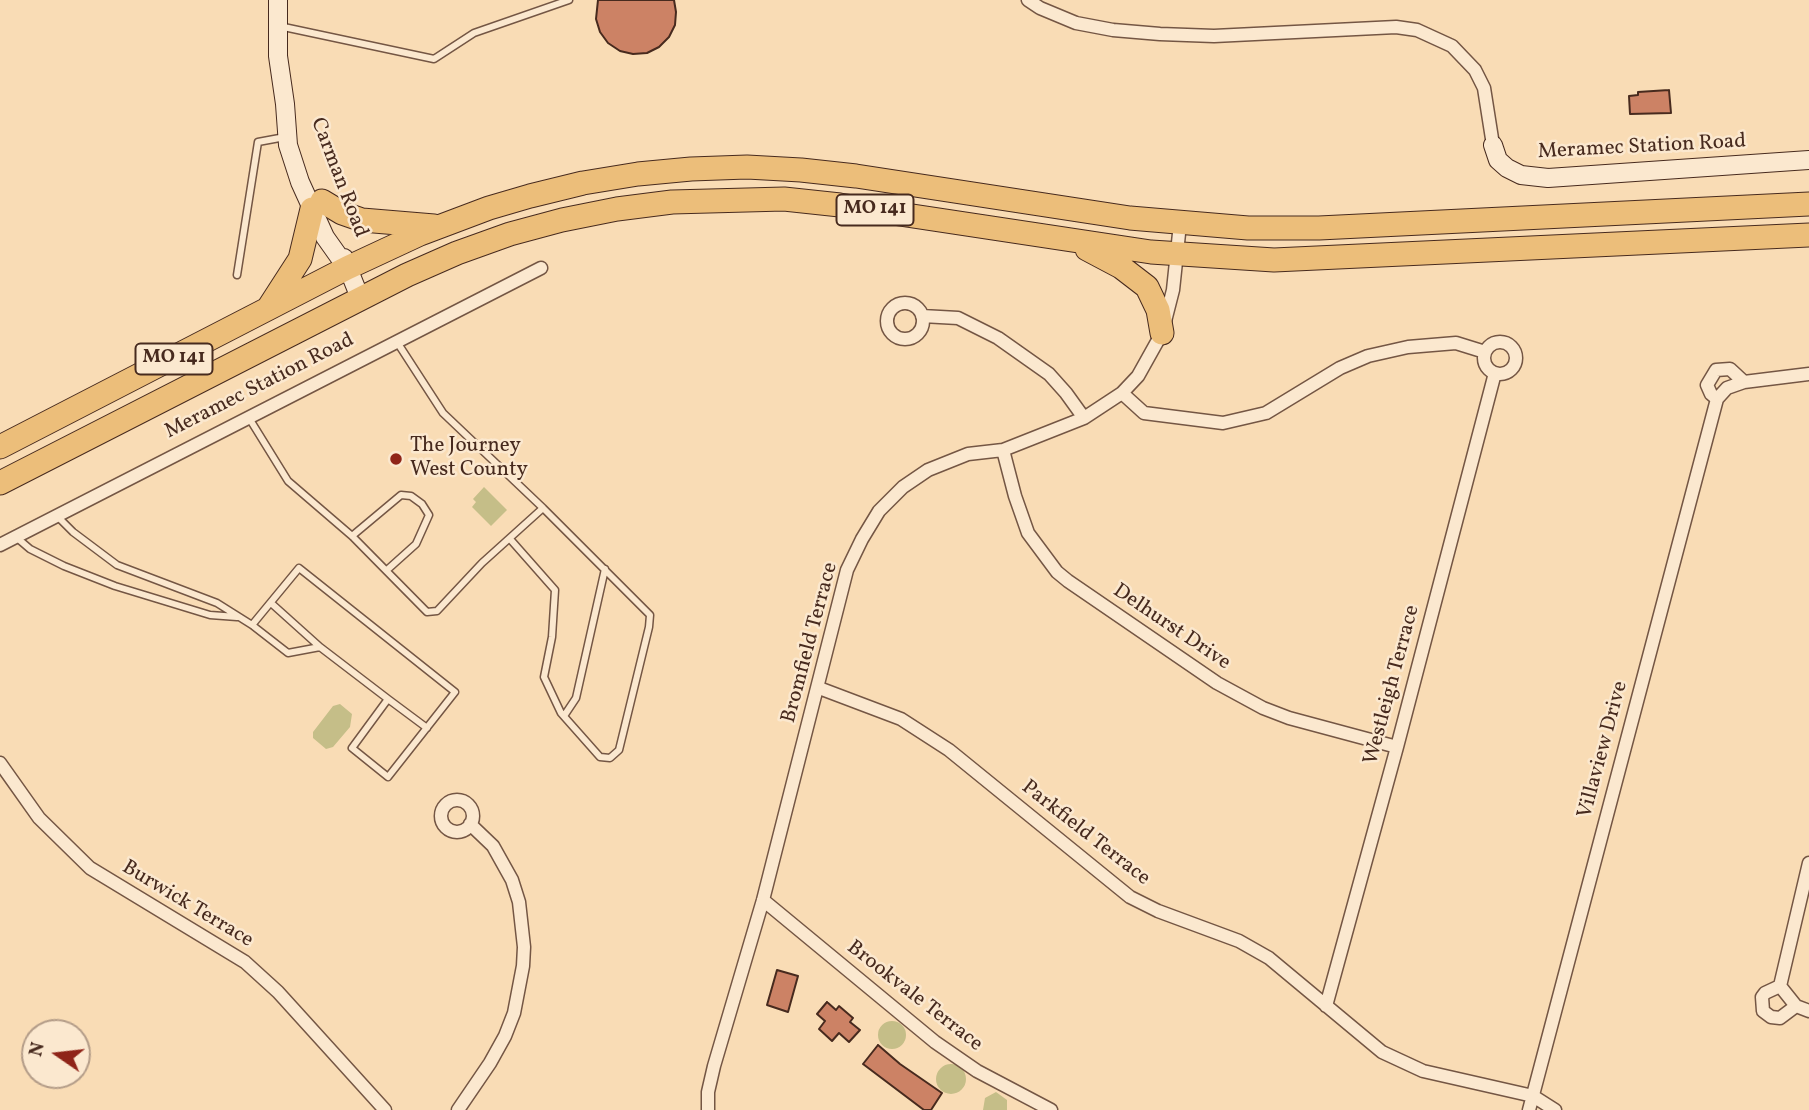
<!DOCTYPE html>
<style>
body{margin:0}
#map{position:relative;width:1809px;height:1110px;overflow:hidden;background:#f9dcb5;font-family:Vollkorn,serif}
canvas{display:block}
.north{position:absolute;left:21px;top:1019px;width:70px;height:70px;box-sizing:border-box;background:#fbe8cf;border:2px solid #b39c88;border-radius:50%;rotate:284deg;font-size:19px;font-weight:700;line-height:28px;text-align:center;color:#472a1e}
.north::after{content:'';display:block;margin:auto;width:24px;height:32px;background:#8f2418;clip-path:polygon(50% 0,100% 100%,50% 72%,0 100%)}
</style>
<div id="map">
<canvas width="1809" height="1110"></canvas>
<div class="north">N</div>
</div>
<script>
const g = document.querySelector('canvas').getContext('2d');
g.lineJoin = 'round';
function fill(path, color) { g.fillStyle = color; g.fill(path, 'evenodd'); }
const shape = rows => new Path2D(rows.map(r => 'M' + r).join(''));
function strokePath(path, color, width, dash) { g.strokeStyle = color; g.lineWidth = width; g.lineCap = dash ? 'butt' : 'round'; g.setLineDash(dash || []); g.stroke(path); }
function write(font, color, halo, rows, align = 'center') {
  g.font = font + ' Vollkorn,serif'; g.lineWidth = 5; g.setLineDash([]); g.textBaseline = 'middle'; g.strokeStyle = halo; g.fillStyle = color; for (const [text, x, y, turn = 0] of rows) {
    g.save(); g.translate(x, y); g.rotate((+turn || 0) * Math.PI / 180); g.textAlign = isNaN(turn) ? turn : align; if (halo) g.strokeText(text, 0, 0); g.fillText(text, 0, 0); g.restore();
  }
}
fill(shape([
 [484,487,507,510,491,526,472,507,476,502,473,499],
 [340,704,352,714,350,727,333,747,326,749,313,738,313,732,333,706],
 '878 1035a14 14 0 1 1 28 0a14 14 0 1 1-28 0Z',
 '936 1079a15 15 0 1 1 30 0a15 15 0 1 1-30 0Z',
 [996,1092,1007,1100,1007,1110,983,1110,985,1098]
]), '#c5be88');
const building = shape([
 [598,0,674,0,676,12,675,25,669,37,659,47,647,53,633,54,620,51,608,43,600,32,596,19,598,0],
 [1669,90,1671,113,1630,114,1629,96,1638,95,1638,92,1669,90],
 [777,970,798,976,788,1012,767,1005,777,970],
 [827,1002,836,1010,839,1006,853,1018,850,1022,860,1030,849,1042,839,1033,832,1041,819,1029,825,1021,817,1014,827,1002],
 [878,1045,900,1064,942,1093,931,1110,924,1110,863,1064,878,1045]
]);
fill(building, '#cc8265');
strokePath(building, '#472a1e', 2);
const lane = shape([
 [279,26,434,59,474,33,569,0],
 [237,275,258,142,285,137],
 [249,418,288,481,352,536,427,612,437,611,482,563,543,508,443,413,397,342],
 [57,516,73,532,117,565,217,603,252,625,288,653,320,647,388,699,352,748,388,777,455,692,299,568,252,625],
 [352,536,401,495,411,496,422,504,429,515,416,544,387,570],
 [16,537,30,549,64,566,115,586,210,615,237,617],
 [510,539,555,590,552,637,544,677,561,713,600,757,610,758,619,750,649,627,650,615,543,508],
 [271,603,320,647],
 [388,699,427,728],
 [564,716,576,698,605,569]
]);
const street = shape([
 [1028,0,1040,8,1076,23,1113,30,1160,34,1214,36,1396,27,1417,30,1452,46,1475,70,1484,88,1493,145],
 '887 321a18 18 0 1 1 36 0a18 18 0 1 1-36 0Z',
 [922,316,958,318,998,338,1049,374,1066,393,1084,418],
 '1484 358a16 16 0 1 1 32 0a16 16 0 1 1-32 0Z',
 [1122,393,1144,413,1223,423,1266,413,1340,368,1368,356,1408,347,1456,343,1485,352],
 [1717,399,1711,394,1707,385,1716,370,1730,369,1744,382],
 [1003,450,1015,496,1028,533,1057,572,1068,581,1217,683,1263,708,1289,718,1397,747],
 [0,545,541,268],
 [819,688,901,719,949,750,1130,897,1158,911,1239,941,1269,958,1382,1052,1423,1071,1533,1096,1555,1110],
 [0,763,39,818,90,868,245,962,278,992,385,1110],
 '441 816a16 16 0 1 1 32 0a16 16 0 1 1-32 0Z',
 [1809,863,1780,986,1796,1006,1809,1011],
 [763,900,935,1042,977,1071,1051,1110],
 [1780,986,1765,993,1762,997,1763,1011,1771,1017,1780,1018,1796,1006],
 [1326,1006,1397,747,1495,373],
 [458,1110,490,1063,505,1036,514,1013,523,966,524,947,519,902,512,880,493,846,470,824],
 [708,1110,708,1092,714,1066,763,900,847,570,862,539,879,511,903,487,928,470,968,454,1003,450,1084,418,1122,393,1138,376,1162,333,1173,290,1180,224],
 [1529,1110,1717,399,1727,388,1744,382,1809,374]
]);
const secondary = shape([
 [278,0,278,56,285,104,288,145,300,182,325,237,347,268],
 [1493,145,1498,160,1507,168,1521,175,1548,178,1809,160],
 [344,258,360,298]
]);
const highway = shape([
 [322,201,342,213,362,220,434,226],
 [1087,249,1121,267,1147,287,1158,310,1162,333],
 [269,307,300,259,312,209],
 [0,447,347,268,420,234,489,208,530,196,583,183,638,174,691,169,747,167,801,170,856,176,1130,218,1248,228,1319,228,1809,204],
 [0,483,407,275,457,253,510,234,562,220,617,209,672,202,784,199,840,205,1151,252,1274,260,1809,235]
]);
strokePath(lane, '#745644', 9);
strokePath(street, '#745644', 15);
strokePath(secondary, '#472a1e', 20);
strokePath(highway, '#472a1e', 25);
strokePath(lane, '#fbe8cf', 6);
strokePath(street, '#fbe8cf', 12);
strokePath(secondary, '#fbe8cf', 18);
strokePath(highway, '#ecbe7a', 23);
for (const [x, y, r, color] of [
 [396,459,7,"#8f2418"]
]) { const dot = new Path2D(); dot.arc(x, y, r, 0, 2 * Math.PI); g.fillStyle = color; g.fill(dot); strokePath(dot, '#fbe8cf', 2.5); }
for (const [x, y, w] of [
 [875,210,77],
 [174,359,77]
]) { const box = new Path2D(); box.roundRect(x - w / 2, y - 15.5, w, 31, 5); g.fillStyle = '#fbe8cf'; g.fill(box); strokePath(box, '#472a1e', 2); }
write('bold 19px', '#472a1e', null, [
 ["MO 141",875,210],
 ["MO 141",174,359]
]);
write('21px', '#472a1e', '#fbe8cf', [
 ["Meramec Station Road",1642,148,-3],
 ["Carman Road",338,178,69],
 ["Meramec Station Road",260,387,-27],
 ["Delhurst Drive",1171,628,34],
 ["Bromfield Terrace",811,643,-75],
 ["Westleigh Terrace",1393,685,-75],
 ["Villaview Drive",1604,750,-75],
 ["Parkfield Terrace",1085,834,38],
 ["Burwick Terrace",187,905,31],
 ["Brookvale Terrace",914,997,38]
]);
write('21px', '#472a1e', '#fbe8cf', [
 ["The Journey",410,447],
 ["West County",410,471]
], 'left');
</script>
